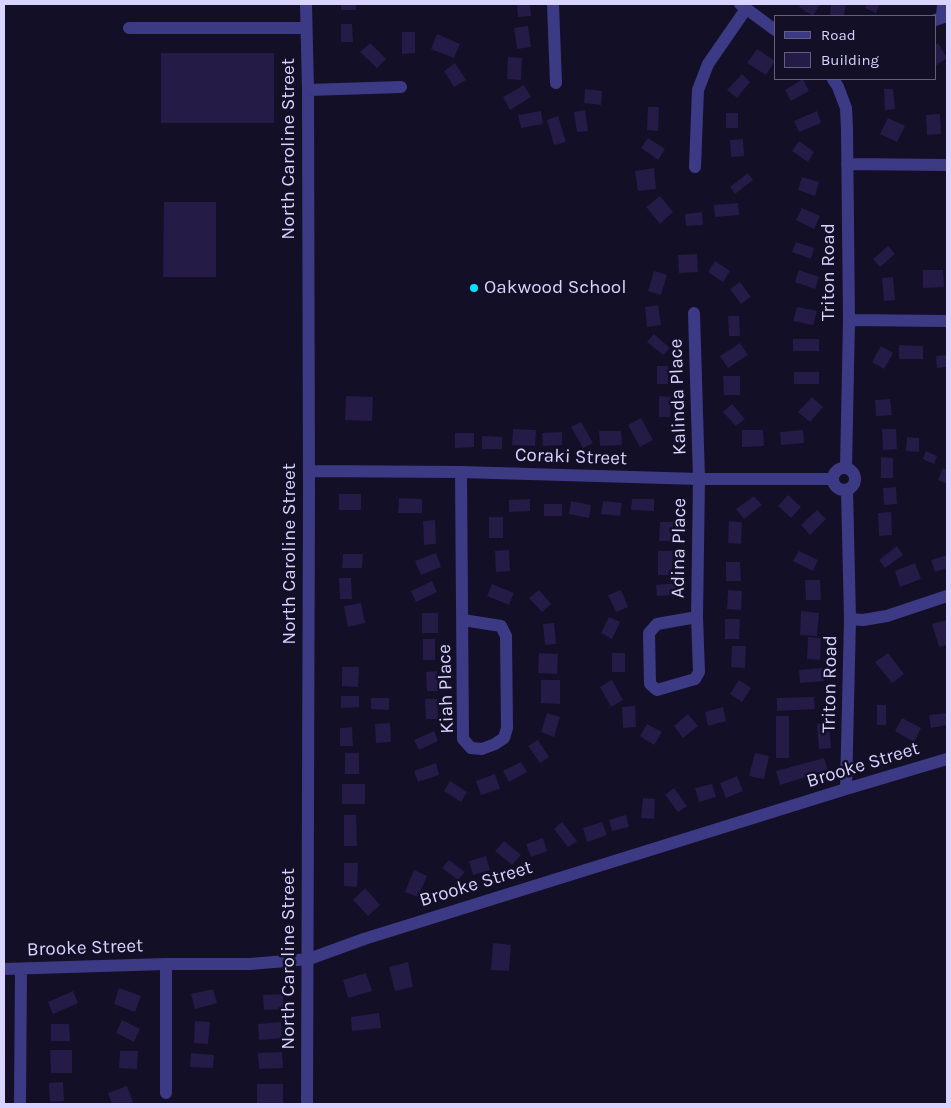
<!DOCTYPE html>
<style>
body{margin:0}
#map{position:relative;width:951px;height:1108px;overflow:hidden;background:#130f26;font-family:Karla,sans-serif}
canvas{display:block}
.frame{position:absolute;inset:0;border:5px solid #d9d4ff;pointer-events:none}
.legend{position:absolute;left:774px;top:15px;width:162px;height:65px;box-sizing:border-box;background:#130f26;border:1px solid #625e7d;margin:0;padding:6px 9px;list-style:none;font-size:15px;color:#d9d4ff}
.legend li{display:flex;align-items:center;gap:10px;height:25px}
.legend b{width:25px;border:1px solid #625e7d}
</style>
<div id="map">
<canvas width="951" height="1108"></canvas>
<div class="frame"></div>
<ul class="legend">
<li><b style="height:6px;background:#3d3a85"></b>Road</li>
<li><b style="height:14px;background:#241b47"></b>Building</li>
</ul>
</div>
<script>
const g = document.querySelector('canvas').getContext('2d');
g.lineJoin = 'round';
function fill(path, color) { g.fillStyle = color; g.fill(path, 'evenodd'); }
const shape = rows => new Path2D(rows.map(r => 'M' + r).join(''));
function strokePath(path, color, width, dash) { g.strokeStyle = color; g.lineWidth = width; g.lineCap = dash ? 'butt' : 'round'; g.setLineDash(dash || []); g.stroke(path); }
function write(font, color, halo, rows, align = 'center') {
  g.font = font + ' Karla,sans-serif'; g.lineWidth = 5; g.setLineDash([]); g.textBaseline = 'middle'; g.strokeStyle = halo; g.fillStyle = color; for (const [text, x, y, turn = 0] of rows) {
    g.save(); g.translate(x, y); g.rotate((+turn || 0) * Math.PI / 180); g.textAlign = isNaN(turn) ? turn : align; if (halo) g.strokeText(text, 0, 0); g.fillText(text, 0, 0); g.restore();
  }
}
fill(shape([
 [341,4,356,4,356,10,341,10],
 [517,4,530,4,531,16,518,17],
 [801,4,820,4,813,16,799,7],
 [831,4,846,4,844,16,830,16],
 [867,4,880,4,876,13,865,8],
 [341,24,352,24,353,42,341,42],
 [528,26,531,47,517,49,514,28],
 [402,32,415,32,415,53,402,54],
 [437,34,460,44,454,58,431,49],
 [370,43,386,59,377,68,360,52],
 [938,43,947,58,935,66,935,46],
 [757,49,775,61,766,75,747,63],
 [161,53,274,53,274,123,161,123],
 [508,57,522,58,521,80,507,79],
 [455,63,466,80,454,87,444,71],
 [742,74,750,82,737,98,727,90],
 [803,79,809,91,791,101,785,90],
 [524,85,531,97,510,110,503,97],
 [585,89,602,91,601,105,584,103],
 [884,89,893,89,895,109,885,110],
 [648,107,659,107,658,131,647,130],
 [585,110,588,131,577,132,574,112],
 [541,111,543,124,521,128,518,115],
 [817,111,821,123,799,132,794,121],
 [726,113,738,113,738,128,726,128],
 [940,114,941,134,927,135,926,115],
 [558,116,566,142,554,145,547,120],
 [888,118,905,126,897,142,880,134],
 [648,138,665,149,658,160,641,148],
 [743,139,744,156,731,157,730,140],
 [799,141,814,152,808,162,792,151],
 [654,168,656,189,638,191,635,171],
 [748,173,753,180,735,194,730,187],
 [802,177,819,182,815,196,798,190],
 [660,196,673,212,660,224,646,207],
 [164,202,216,202,216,277,163,277],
 [738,203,739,215,715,217,714,205],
 [802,208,820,216,814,229,796,220],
 [702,212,703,225,686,226,685,214],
 [796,242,814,248,811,259,792,252],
 [888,246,895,254,880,267,873,259],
 [697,254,698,272,679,273,678,255],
 [715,261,730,271,723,282,708,272],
 [799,270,819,277,815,289,795,282],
 [923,270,943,270,944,287,923,288],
 [654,271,667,275,661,295,648,291],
 [893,277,895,300,884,301,882,278],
 [740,282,751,297,741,304,730,289],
 [658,305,661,325,647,327,645,307],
 [797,307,817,311,813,325,793,321],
 [728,316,739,316,740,336,729,336],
 [654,334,670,348,663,355,647,342],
 [793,339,819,339,819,351,793,351],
 [740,343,748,355,728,368,720,356],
 [899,345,923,346,923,359,899,359],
 [881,346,893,353,884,369,872,362],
 [947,355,947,367,937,368,936,356],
 [657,366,668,366,668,384,657,384],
 [794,372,819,372,819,384,794,384],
 [723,376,740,376,740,395,724,395],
 [346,396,373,397,372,421,345,420],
 [659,396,671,397,670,417,659,417],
 [812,397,823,407,810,422,798,412],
 [890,399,892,415,876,416,875,400],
 [732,404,745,419,736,426,723,412],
 [641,418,653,440,640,447,628,425],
 [581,422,593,443,583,448,571,427],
 [513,429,536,430,535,446,512,445],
 [882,429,896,429,897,449,883,450],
 [742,430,763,430,764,446,742,447],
 [803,430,804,443,781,445,780,432],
 [599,431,621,431,622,445,600,446],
 [562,432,562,445,543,446,542,433],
 [455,433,474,433,474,447,455,448],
 [482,436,502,437,502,449,482,449],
 [907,437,919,438,919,452,906,451],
 [926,451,937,456,934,464,923,459],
 [881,457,893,458,893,478,881,478],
 [943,468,947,470,947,484,938,480],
 [896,487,897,504,884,505,883,488],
 [339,494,361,494,361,510,339,510],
 [788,495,801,507,791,518,778,506],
 [754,496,762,505,744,519,736,509],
 [399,498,422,499,422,513,398,513],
 [530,499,530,511,509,512,509,500],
 [632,499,654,499,654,511,631,510],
 [571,501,591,505,589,518,569,514],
 [603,501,622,503,620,516,601,514],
 [544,504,562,504,562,516,544,516],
 [817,510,826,519,810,535,801,525],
 [891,512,892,535,879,536,878,513],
 [489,517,503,517,503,538,489,538],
 [435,520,436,544,424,545,423,521],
 [729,521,742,522,741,544,728,543],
 [660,522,673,522,672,541,659,541],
 [897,546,903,555,885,568,879,560],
 [509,550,510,571,496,572,495,551],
 [658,551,673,551,672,575,658,575],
 [799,551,818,560,813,571,793,561],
 [436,553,441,567,421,575,415,561],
 [343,554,363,554,362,568,342,568],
 [947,555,947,568,935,572,931,560],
 [726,562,740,562,741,581,726,581],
 [915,563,921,579,900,587,895,571],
 [339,578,351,578,352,599,340,599],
 [805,580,820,580,821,600,806,600],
 [432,581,437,592,416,602,411,591],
 [677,583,677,595,657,596,656,585],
 [492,584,514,593,509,605,487,596],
 [539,590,551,604,542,612,529,598],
 [621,590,628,607,616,612,608,595],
 [728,590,742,591,741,610,727,609],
 [361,603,365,623,348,627,344,606],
 [801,611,819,613,817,636,800,635],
 [422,613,438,613,438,633,422,633],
 [609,617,620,622,612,639,601,633],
 [725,619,740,619,739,639,725,639],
 [947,620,947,645,939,647,932,624],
 [554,623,556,644,545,645,543,624],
 [808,637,821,638,820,660,807,659],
 [423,639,435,639,435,660,423,660],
 [732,646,746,646,745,668,731,667],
 [539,653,558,654,557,674,538,673],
 [612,653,625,653,625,672,612,672],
 [888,653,904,674,892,683,875,662],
 [342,667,359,667,358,687,342,686],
 [823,668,824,681,800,683,799,670],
 [437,671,439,691,427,691,426,672],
 [541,680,560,680,560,704,541,703],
 [612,680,623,700,611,707,600,687],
 [739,680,751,688,742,702,730,694],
 [341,696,359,696,359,707,341,708],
 [814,697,815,709,777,711,777,698],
 [371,698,389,698,389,710,371,709],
 [425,699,437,699,438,719,426,719],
 [877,705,886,705,886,725,877,725],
 [635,706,636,727,623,728,622,707],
 [723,707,726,721,708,726,705,712],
 [547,713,560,717,554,737,541,732],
 [947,713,947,725,931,728,929,715],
 [688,714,698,726,683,738,674,726],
 [776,716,789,716,789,758,776,758],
 [902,718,921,728,914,742,895,731],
 [390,723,391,742,376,743,375,724],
 [829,723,831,748,819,749,817,724],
 [647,724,662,732,654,745,640,736],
 [352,727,353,746,340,746,340,728],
 [434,731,438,741,419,750,414,740],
 [538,740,549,757,540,763,528,746],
 [345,753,359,753,359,774,345,774],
 [755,753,769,756,764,779,749,776],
 [824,758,828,770,780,785,776,771],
 [521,762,527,772,509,782,503,771],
 [436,763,439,775,418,782,414,771],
 [495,774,500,789,481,795,476,781],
 [737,776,743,791,726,798,720,783],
 [450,781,467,792,461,802,444,791],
 [342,784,365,784,365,804,342,804],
 [712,784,716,797,699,802,695,788],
 [674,788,687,806,678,812,665,795],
 [643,798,655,799,654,819,641,818],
 [344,815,356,815,357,846,344,846],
 [626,815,629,827,612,831,609,820],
 [562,822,577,841,568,847,554,829],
 [602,822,607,835,587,842,583,828],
 [543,838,547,851,531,857,526,844],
 [504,841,521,855,512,865,495,851],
 [486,856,490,870,473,875,469,861],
 [449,860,465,872,458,880,442,868],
 [344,863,358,863,357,887,344,886],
 [414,870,427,876,418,897,405,892],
 [365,888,380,905,368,916,353,900],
 [493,943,511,945,509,971,491,970],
 [408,962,413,987,395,991,389,967],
 [366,973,372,991,348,998,343,980],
 [119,988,141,996,135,1012,114,1004],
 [213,989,217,1003,195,1009,191,994],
 [73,991,78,1003,53,1014,48,1002],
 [283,994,284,1009,264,1010,263,995],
 [379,1013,381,1028,352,1031,351,1017],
 [122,1020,140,1029,134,1042,116,1033],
 [195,1021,210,1022,208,1044,194,1043],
 [281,1022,282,1038,259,1040,258,1024],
 [51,1024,69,1024,70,1041,51,1041],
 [50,1050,72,1050,72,1073,51,1073],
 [120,1051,138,1051,137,1069,119,1068],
 [282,1052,283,1068,259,1069,258,1053],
 [191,1053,214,1055,213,1068,190,1067],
 [63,1082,64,1101,50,1102,49,1083],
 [257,1084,283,1084,283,1103,257,1103],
 [127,1086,133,1102,128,1104,112,1104,108,1093]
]), '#241b47');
strokePath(shape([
 [306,4,308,90,309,492,307,1104],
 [553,4,556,83],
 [740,4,775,30],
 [942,17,943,4],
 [935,20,947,16],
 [129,28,306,28],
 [833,79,838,87,846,108,847,129,849,320,846,468],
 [308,90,401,87],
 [847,164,947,165],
 [695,167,698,90,708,64,746,9],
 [694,313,699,479,697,617,699,672,695,679,657,690,650,684,649,633,657,624,697,617],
 [849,320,947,321],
 '833 479a11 11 0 1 1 22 0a11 11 0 1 1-22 0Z',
 [309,471,461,472,699,479,833,479],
 [461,472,463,739,471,748,482,749,495,744,504,738,507,728,506,636,501,626,463,620],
 [850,619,863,620,887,616,947,596],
 [846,789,850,619,847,490],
 [166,964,166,1093],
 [4,969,166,964,250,964,309,959,364,939,846,789,947,759],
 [20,1104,21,969]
]), '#3d3a85', 12);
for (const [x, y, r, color] of [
 [474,288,5,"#00e5ff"]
]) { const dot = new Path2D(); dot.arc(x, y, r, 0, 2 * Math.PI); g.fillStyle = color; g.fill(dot); strokePath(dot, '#130f26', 2); }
write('19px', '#d9d4ff', '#130f26', [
 ["North Caroline Street",289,149,-90],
 ["Triton Road",829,272,-90],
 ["Kalinda Place",678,397,-92],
 ["Coraki Street",571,457,2],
 ["Adina Place",679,548,-89],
 ["North Caroline Street",290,554,-90],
 ["Triton Road",830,684,-89],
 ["Kiah Place",446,689,-92],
 ["Brooke Street",863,765,-17],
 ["Brooke Street",476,884,-17],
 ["Brooke Street",85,948,-2],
 ["North Caroline Street",289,959,-90]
]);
write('19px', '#d9d4ff', '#130f26', [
 ["Oakwood School",484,288]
], 'left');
</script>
